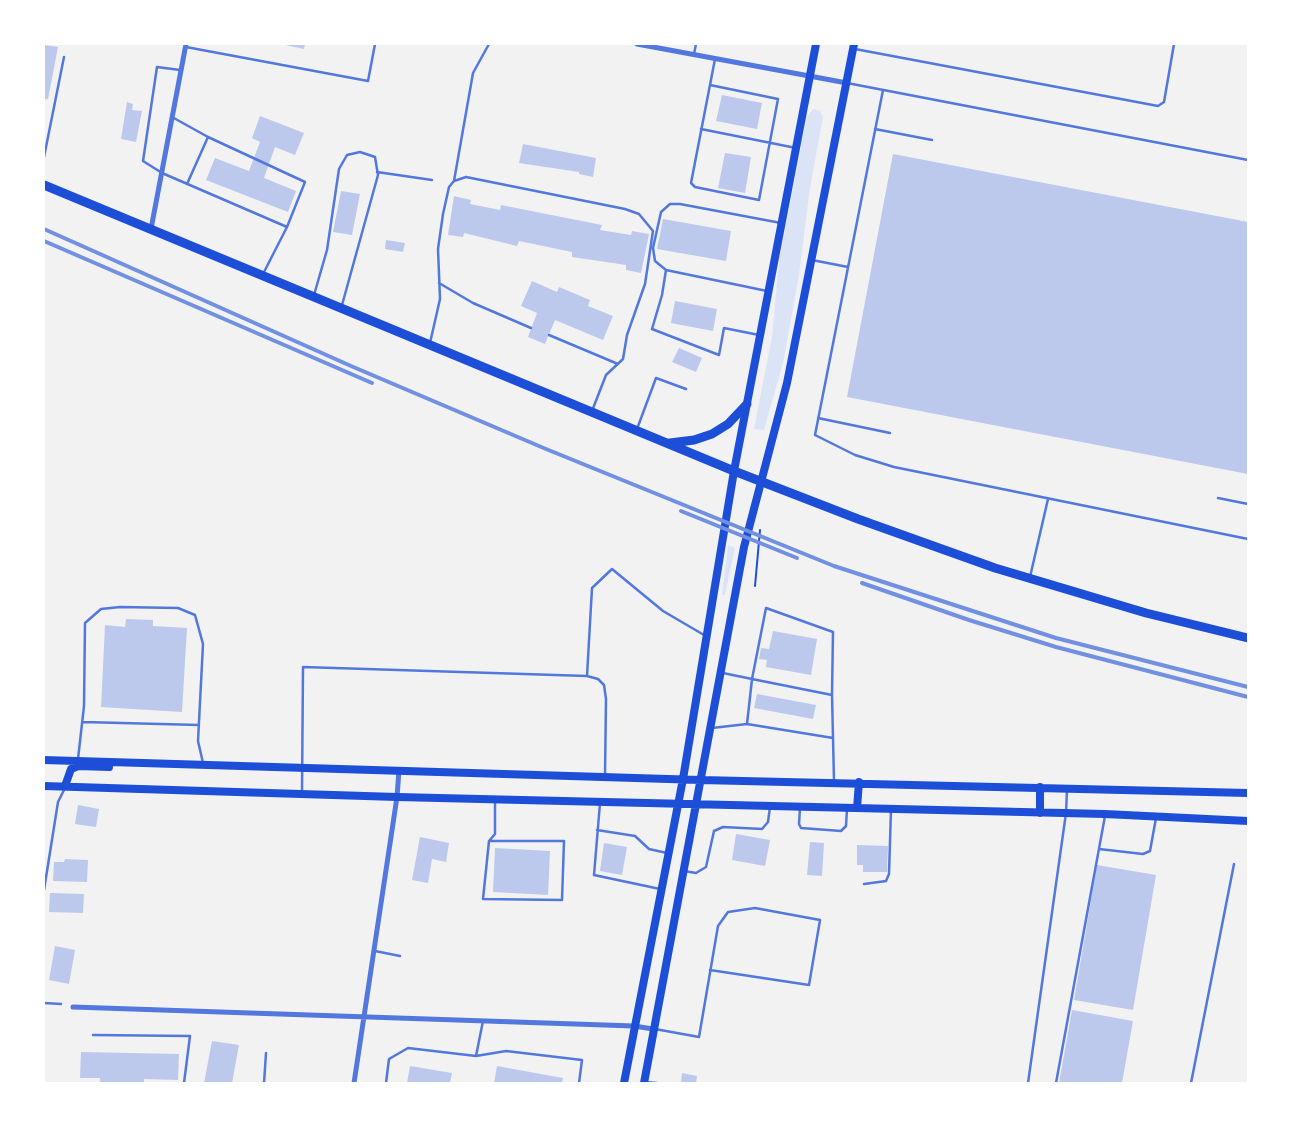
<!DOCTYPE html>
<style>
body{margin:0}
#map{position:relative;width:1292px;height:1127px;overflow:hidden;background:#f2f2f2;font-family:"PT Sans Narrow",sans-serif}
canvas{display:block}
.frame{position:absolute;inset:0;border:45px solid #fff;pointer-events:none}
</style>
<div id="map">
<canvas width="1292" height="1127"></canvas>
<div class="frame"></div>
</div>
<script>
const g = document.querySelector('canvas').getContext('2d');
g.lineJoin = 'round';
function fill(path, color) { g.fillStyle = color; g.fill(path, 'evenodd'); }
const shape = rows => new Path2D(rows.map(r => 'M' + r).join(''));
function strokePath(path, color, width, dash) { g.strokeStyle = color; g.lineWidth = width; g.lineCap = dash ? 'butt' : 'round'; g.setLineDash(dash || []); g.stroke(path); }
fill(shape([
 [813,109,820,111,823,117,810,188,799,275,783,363,764,430,754,429,772,336,779,261,807,117],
 [728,545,735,548,725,595,722,595]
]), '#dbe4f7');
fill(shape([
 [281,44,305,44,304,49],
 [44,45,58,47,48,99,44,99],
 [722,95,762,103,757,129,716,121],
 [127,102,133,104,132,110,142,111,136,142,121,139],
 [260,116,304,133,295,155,275,147,264,178,296,191,288,212,206,180,215,158,249,171,260,142,252,138],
 [523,144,596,158,593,177,579,174,579,172,519,163],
 [725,153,751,157,745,193,718,188],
 [893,154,1248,222,1248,474,847,397],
 [341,191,360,194,352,235,333,232],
 [454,196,471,200,470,204,500,210,501,205,602,225,600,230,631,235,632,231,649,234,641,273,626,270,626,265,572,257,572,252,519,241,517,246,464,233,463,237,448,235],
 [663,219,731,231,726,261,657,249],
 [386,240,405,243,403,252,385,249],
 [532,281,557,292,559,287,590,300,588,306,613,316,603,340,555,320,545,344,528,337,537,313,521,306],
 [675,301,717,309,713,331,671,323],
 [679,348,702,358,696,372,672,362],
 [126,619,153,620,153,626,187,628,182,712,101,707,105,625,125,627],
 [773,631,817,639,811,675,766,667,767,660,759,659,761,648,769,649],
 [757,694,816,705,813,719,754,708],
 [78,805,99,809,96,827,75,824],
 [736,834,770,840,765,866,732,860],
 [420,837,449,843,446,862,432,859,428,883,412,880],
 [810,842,824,843,822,876,807,875],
 [604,843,627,847,622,875,600,871],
 [857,845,888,846,887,872,863,872,863,865,857,865],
 [495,848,550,851,548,895,493,892],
 [65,859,88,860,87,882,53,881,54,862,64,862],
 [1097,865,1156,875,1133,1010,1074,1000],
 [50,893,84,894,83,913,49,912],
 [55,946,75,950,69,984,49,980],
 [1072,1010,1133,1021,1122,1083,1059,1083],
 [212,1041,239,1045,232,1083,204,1083],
 [81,1052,179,1054,178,1080,144,1079,144,1083,100,1082,100,1078,80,1078],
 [410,1066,452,1073,450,1083,407,1083],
 [497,1066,563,1078,562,1083,494,1083],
 [682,1073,697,1076,696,1083,681,1083]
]), '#bdc9ec');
strokePath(shape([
 [755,586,760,530]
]), '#1d4ed8', 2);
strokePath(shape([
 [186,47,368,81,375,44],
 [855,49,1158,106,1164,102,1174,44],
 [694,54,696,44],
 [180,70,157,67,143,161,162,173,287,227,263,274],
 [847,83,1248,160],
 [710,85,778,99,759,200,695,187,691,183,715,59],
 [883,90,815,435,855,455,894,467,1248,539],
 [172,117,208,137],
 [701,129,796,148],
 [875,129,932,140],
 [44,157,64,57],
 [377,172,432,180],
 [454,181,473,73,489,44],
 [187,184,208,137,305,182,287,227],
 [812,260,848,267],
 [666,270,662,295,652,329,719,355,724,328,759,335],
 [439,283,473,303,531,328],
 [767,291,666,270,655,261,653,248,661,212,670,204,680,204,781,223],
 [314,295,327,250,339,169,347,155,360,152,375,157,378,175,342,305],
 [549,335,618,364],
 [430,343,440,299,438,249,443,214,449,187,454,181,466,177,625,209,639,214,653,231,645,284,627,335,623,359,606,375,592,411],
 [818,418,890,433],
 [637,429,656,378,686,389],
 [1218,498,1248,504],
 [1030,577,1048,499],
 [723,673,752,679,766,608,833,632,832,695],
 [587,676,598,679,604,685,606,699,605,775],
 [83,722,199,725],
 [747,724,833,738],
 [712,728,747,724,752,679,832,695,834,781],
 [78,759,84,706,85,623,101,609,120,607,178,608,195,615,203,644,198,741,203,763],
 [302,793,303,667,587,676,592,588,612,569,663,611,704,635],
 [600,803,594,875,660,889],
 [800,808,799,824,801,828,841,831,846,826,847,809],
 [597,830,635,836,649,849,667,853],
 [489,841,564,841,562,900,483,899,489,841,495,834,495,801],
 [1099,849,1143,854,1150,851,1156,818],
 [684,871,696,873,706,867,714,831,723,827,762,829,768,822,770,807],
 [864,884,886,881,889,874,891,810],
 [44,890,58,802,65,788],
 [375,951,400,956],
 [44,1003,61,1004],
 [655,1029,699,1037,718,926,728,912,755,908,820,920,809,985,710,970],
 [93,1035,190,1036,184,1083],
 [476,1056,483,1021],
 [646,1082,657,1083],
 [264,1083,266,1053],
 [386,1083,389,1059,408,1048,476,1056,506,1051,582,1060,579,1083],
 [1028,1083,1066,813,1067,790],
 [1056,1083,1105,816],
 [1191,1083,1234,864]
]), '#5277de', 2.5);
strokePath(shape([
 [637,44,847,83],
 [151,229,186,44],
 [73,1007,634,1026,653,1029],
 [354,1083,397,797,399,770]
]), '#5277de', 5);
strokePath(shape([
 [44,760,701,780,1248,793],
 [44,786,397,797,1105,814,1248,821],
 [65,786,71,769,78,766,109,767],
 [857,808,859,782],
 [1040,813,1040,787],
 [624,1083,683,779,734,471,816,44],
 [644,1083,744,547,787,383,854,44]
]), '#1d4ed8', 8);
strokePath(shape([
 [44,185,734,471,858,519,995,568,1146,613,1248,638],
 [670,443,694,440,712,434,728,424,747,404]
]), '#1d4ed8', 9);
strokePath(shape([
 [44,229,351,366,546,449,834,566,1056,638,1248,687],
 [44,241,372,383],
 [681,511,797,558],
 [862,583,969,620,1056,647,1248,697]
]), '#7290e2', 4);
</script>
